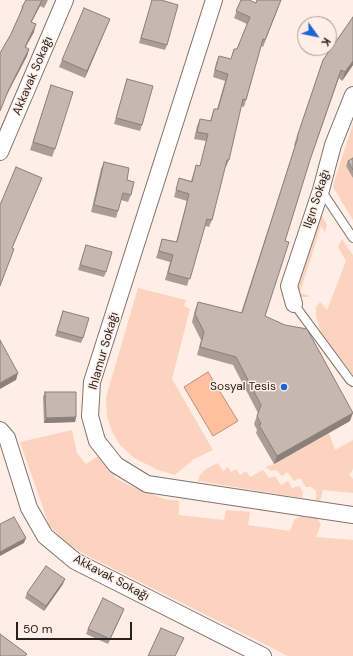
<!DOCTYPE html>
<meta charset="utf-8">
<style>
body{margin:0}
#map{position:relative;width:353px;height:656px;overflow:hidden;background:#feeee5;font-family:"DM Sans",sans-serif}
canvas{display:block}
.north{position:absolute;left:297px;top:16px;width:40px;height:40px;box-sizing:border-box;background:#feeee5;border:1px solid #a89c96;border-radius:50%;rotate:123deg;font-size:11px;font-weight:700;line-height:16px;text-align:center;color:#27221f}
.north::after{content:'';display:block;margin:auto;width:14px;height:18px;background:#1d65d0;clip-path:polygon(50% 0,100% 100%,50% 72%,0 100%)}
.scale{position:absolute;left:16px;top:622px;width:116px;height:18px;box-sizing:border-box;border:2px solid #27221f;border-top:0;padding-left:5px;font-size:12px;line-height:14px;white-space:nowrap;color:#27221f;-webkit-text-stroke:3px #feeee5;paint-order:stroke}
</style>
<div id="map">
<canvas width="353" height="656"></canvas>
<div class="north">K</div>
<div class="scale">50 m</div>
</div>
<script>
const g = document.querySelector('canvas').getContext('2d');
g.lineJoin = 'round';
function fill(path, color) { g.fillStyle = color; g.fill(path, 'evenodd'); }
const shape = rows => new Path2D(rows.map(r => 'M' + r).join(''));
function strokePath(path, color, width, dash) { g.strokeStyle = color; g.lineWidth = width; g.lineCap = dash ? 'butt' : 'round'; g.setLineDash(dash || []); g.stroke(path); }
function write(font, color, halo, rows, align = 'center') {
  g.font = font + ' "DM Sans",sans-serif'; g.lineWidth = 3; g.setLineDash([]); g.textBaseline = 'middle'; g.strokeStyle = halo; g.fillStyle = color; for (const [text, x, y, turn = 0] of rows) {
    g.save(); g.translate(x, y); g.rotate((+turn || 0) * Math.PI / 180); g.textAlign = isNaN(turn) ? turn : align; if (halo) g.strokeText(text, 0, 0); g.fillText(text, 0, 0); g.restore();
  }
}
fill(shape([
 [353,124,353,220,333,187,334,182],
 [321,214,327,225,325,232,321,226,300,292,302,294,308,295,309,297,302,297,298,295,296,291],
 [342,239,353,255,353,375,338,356,321,332,316,316,316,307,320,302,327,310,346,261,338,247],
 [138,288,186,300,184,306,190,309,172,379,213,450,194,459,175,475,158,470,134,458,120,445,112,432,107,416,106,397],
 [72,430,77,453,86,464,96,457,109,457,115,478,137,489,165,499,179,501,179,515,224,520,226,510,250,512,248,525,290,531,294,520,311,509,321,524,316,537,353,540,353,656,288,656,92,558,67,544,49,525,20,442],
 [329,433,335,450,353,440,353,469,349,475,353,479,353,493,323,490,320,501,316,500,316,491,311,487,306,487,300,478,294,481,287,472,282,476,276,470,271,471,265,467,274,464],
 [218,463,223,471,228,467,231,472,236,469,240,475,246,471,250,477,263,470,269,478,275,476,281,485,288,481,292,488,299,486,303,492,302,498,198,481,200,475,206,469]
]), '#fbd3bf');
const water = shape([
 [208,372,238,421,213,436,184,387,208,372]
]);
fill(water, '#ffc0a0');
strokePath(water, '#be9179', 1);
const service = shape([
 [321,190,353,238],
 [294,304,350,380,353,382]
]);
const minor = shape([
 [214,0,92,382,90,416,97,441,116,465,147,484,353,515],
 [0,152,65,0],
 [294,304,289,286,321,190,333,145,353,95],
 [0,430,7,438,29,508,45,536,75,561,263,656]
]);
strokePath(service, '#81736c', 10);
strokePath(minor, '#81736c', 18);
strokePath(service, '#fff', 8);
strokePath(minor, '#fff', 16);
fill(shape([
 [26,0,48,0,44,8,40,6,31,22,34,32,25,47,29,49,27,56,6,96,11,34,20,14,22,7],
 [152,0,167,45,165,50,139,43],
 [241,0,279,6,263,47,261,46,246,100,244,107,241,106,229,160,226,167,225,167,212,220,209,227,205,226,187,286,165,280,170,262,156,258,162,239,176,242,187,201,174,197,177,186,179,178,191,181,196,165,200,166,206,141,194,139,197,126,200,119,210,121,214,109,217,109,225,81,213,77,216,63,219,56,231,59,234,49,237,49,247,24,234,18],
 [353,17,353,65,342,81,339,78,310,160,285,241,265,316,350,421,274,464,256,433,257,430,254,424,258,413,233,365,197,355,201,340,192,322,195,310,198,302,241,313,295,146,294,145,323,60],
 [110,19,85,78,59,67,62,60],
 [127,79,142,125,140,131,114,124],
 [51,85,55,149,52,157,30,150],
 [353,158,353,178,346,166,348,161],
 [104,162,127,180,131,195,128,202,121,200,118,211,116,218,91,212,101,169],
 [86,245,106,272,104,277,78,270],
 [63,311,83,338,81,343,55,336],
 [45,392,76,417,75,422,44,423,43,397],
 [63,584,44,611,25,598,27,593],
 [122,614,108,644,86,634,88,629]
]), '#aa9d96');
fill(shape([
 [42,0,40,6,28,29,31,22],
 [110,19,107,26,85,78,87,71],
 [36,24,34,32,22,54,25,47],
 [29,49,27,56,6,96,9,89],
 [353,61,353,65,342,81,345,72],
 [18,373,16,380,0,389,0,383],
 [353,413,350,421,274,464,277,456],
 [76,417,75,422,44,423,46,418],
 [26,538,24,543,0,556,0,552],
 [65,579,63,584,44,611,46,606],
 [124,609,122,614,108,644,110,639]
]), '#8b807a');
const building = shape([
 [26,0,42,0,31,22,36,24,25,47,29,49,9,89,0,111,0,53,11,34,23,7,22,7,26,0],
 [152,0,161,0,178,5,167,45,141,38,152,0],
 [241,0,249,0,256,3,257,0,281,0,265,40,263,39,246,100,243,99,229,160,227,160,212,220,207,219,190,279,168,273,173,255,159,251,162,239,177,242,189,194,176,190,179,178,192,182,196,165,200,166,208,134,197,132,200,119,211,121,214,109,218,109,228,74,215,70,219,56,231,59,234,49,237,49,250,17,236,11,241,0],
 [84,8,110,19,87,71,62,60,84,8],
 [353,17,353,61,345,72,341,70,310,160,285,241,289,242,265,316,285,325,307,329,353,413,277,456,259,425,261,424,257,416,261,405,236,357,200,347,204,332,195,314,198,302,242,313,298,137,297,137,323,60,353,17],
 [127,79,153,86,142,125,116,118,127,79],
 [51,85,73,92,55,149,33,142,51,85],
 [353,158,353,170,348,161,353,158],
 [104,162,129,168,127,180,134,182,131,195,123,193,118,211,94,205,104,162],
 [16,167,42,178,12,248,14,249,0,286,0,205,16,167],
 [86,245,112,252,106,272,80,265,86,245],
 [63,311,89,318,83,338,57,331,63,311],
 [0,340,18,373,0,383,0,340],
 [45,392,76,392,76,417,46,418,45,392],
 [14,517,26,538,0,552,0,524,14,517],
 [46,566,65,579,46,606,27,593,46,566],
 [103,598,124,609,110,639,88,629,103,598],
 [161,628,184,638,175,656,148,656,161,628],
 [0,634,27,654,25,656,0,656,0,634]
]);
fill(building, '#c6b7af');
strokePath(building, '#8b807a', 1);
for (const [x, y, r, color] of [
 [284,387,4,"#1d65d0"]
]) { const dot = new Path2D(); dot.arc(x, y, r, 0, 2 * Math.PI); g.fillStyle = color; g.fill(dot); strokePath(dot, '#feeee5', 1.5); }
write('12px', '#27221f', '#feeee5', [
 ["Akkavak Sokağı",33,76,-67],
 ["Ilgın Sokağı",317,199,-72],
 ["Ihlamur Sokağı",104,351,-74],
 ["Akkavak Sokağı",111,578,28]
]);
write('12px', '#27221f', '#feeee5', [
 ["Sosyal Tesis",276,387]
], 'right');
</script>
